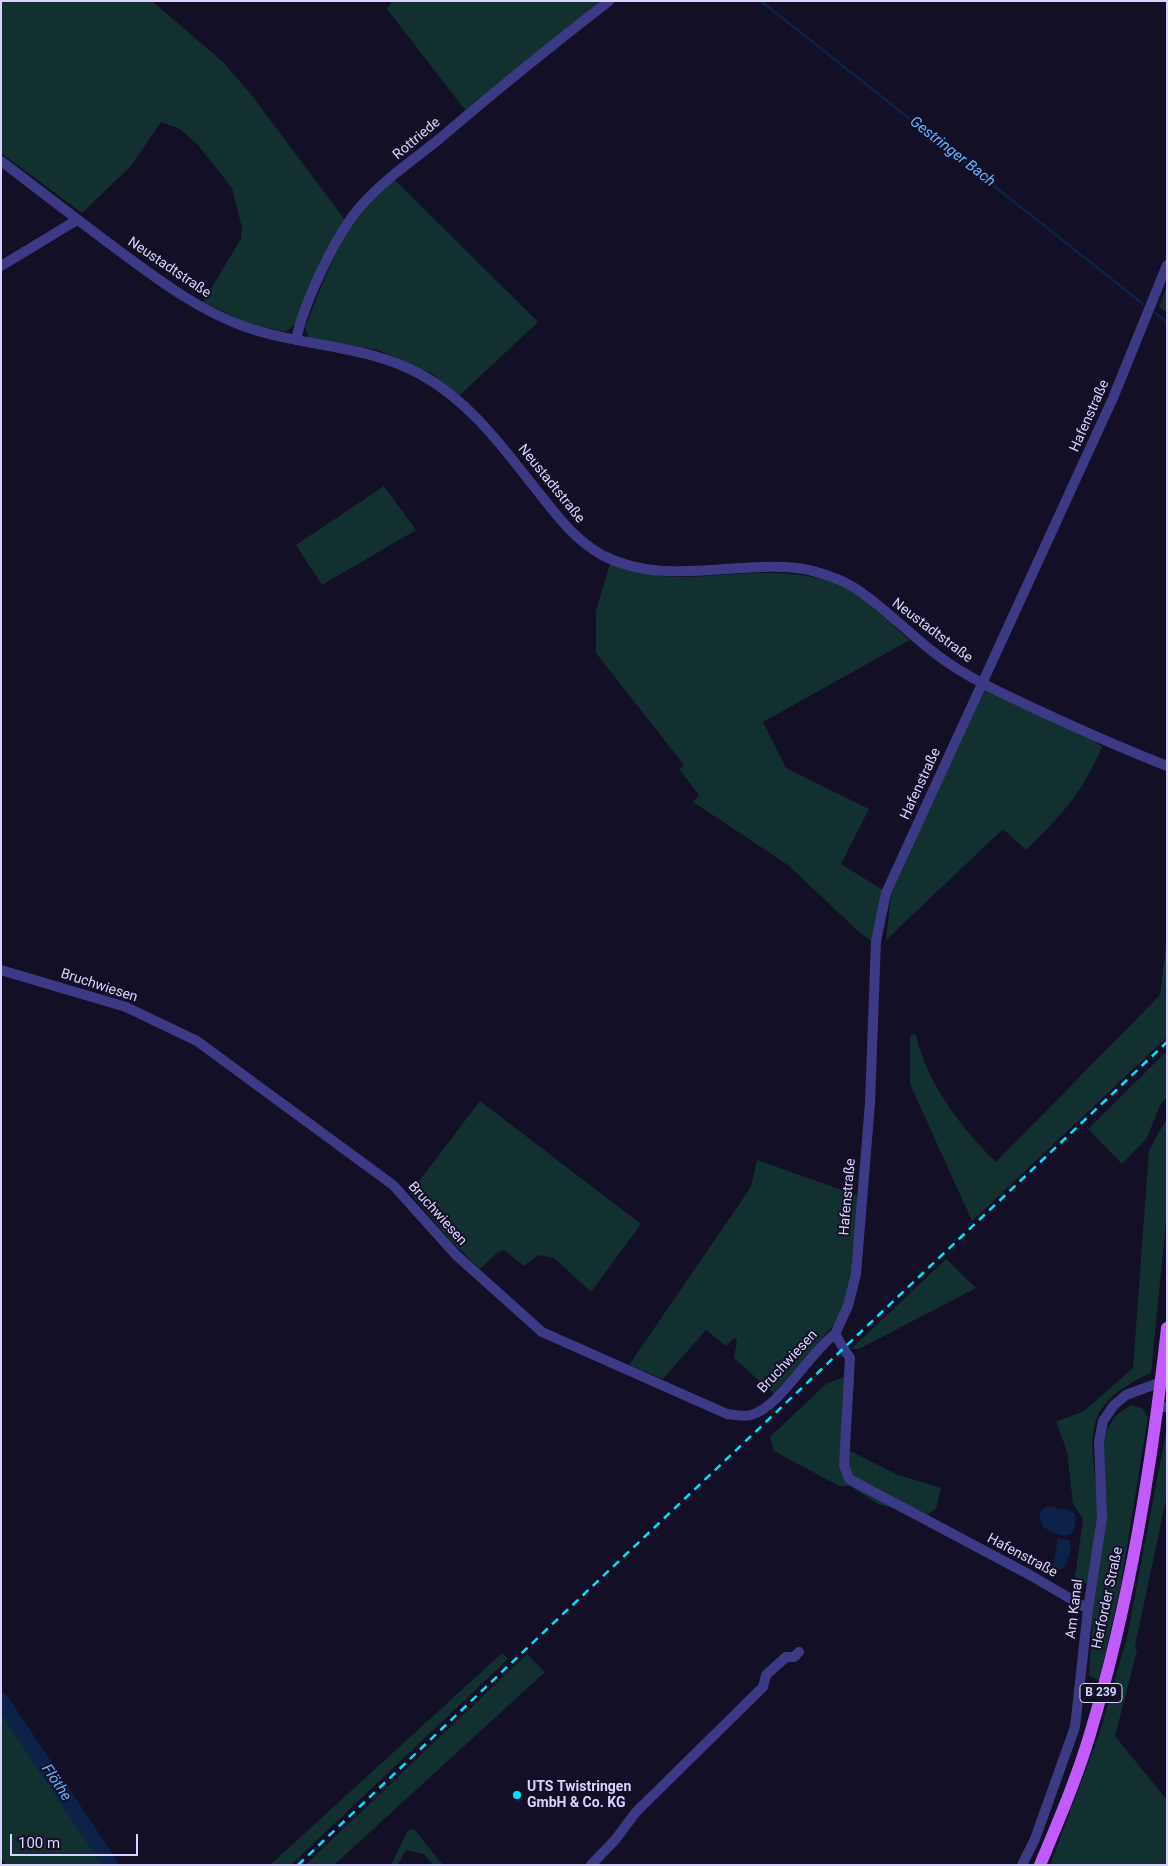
<!DOCTYPE html>
<html>
<head>
<meta charset="utf-8">
<style>
  body { margin:0 }
  #map { position:relative; width:1168px; height:1866px; overflow:hidden; background:#130f26; font-family:Roboto,sans-serif }
  canvas { display:block }
  .frame { position:absolute; inset:0; border:2px solid #d9d4ff; pointer-events:none }
  .scale { position:absolute; left:10px; top:1834px; width:128px; height:22px; box-sizing:border-box; border:2px solid #d9d4ff; border-top:0; padding-left:6px; font-size:15px; line-height:18px; white-space:nowrap; color:#d9d4ff; -webkit-text-stroke:4px #130f26; paint-order:stroke }
</style>
</head>
<body>
<div id="map">
<canvas width="1168" height="1866"></canvas>
<div class="frame"></div>
<div class="scale">100 m</div>
</div>
<script>
const ctx = document.querySelector('canvas').getContext('2d');
ctx.lineJoin = 'round';
function fill(path, color) {
  ctx.fillStyle = color;
  ctx.fill(path, 'evenodd');
}
function stroke(path, color, width, dash) {
  ctx.strokeStyle = color;
  ctx.lineWidth = width;
  ctx.lineCap = dash ? 'butt' : 'round';
  ctx.setLineDash(dash || []);
  ctx.stroke(path);
}
function write(font, color, halo, rows, align = 'center') {
  ctx.font = font + ' Roboto,sans-serif';
  ctx.lineWidth = 4;
  ctx.setLineDash([]);
  ctx.textBaseline = 'middle';
  ctx.strokeStyle = halo;
  ctx.fillStyle = color;
  for (const [text, x, y, turn = 0] of rows) {
    ctx.save();
    ctx.translate(x, y);
    ctx.rotate((+turn || 0) * Math.PI / 180);
    ctx.textAlign = isNaN(turn) ? turn : align;
    if (halo) ctx.strokeText(text, 0, 0);
    ctx.fillText(text, 0, 0);
    ctx.restore();
  }
}
const green = new Path2D(`
  M 1,1 L 152,1 L 223,62 L 250,93 L 345,220 L 297,323 L 286,332 L 246,323 L 203,302 L 241,239 L 242,228 L 232,188 L 198,145 L 180,129 L 161,122 L 131,166 L 82,213 L 1,153 Z
  M 392,1 L 604,1 L 465,110 L 387,9 Z
  M 395,180 L 538,322 L 459,396 L 434,375 L 378,350 L 309,338 L 305,327 C 319,293 343,227 368,202 C 375,194 386,187 395,180 Z
  M 1167,286 L 1167,313 L 1159,307 Z
  M 384,486 L 416,530 L 322,585 L 296,545 Z
  M 610,564 C 634,571 657,577 682,577 C 732,576 789,565 837,584 C 862,594 889,623 910,640 L 763,722 L 786,768 L 869,809 L 841,864 L 883,890 L 871,941 L 860,933 L 788,865 L 693,802 L 699,795 L 679,769 L 684,765 L 596,653 L 596,611 Z
  M 984,687 L 1091,738 L 1102,747 C 1082,793 1062,815 1026,850 L 1003,829 L 886,940 L 891,895 Z
  M 1167,936 L 1167,1037 L 972,1221 L 910,1084 L 910,1036 L 916,1034 C 925,1081 962,1129 996,1162 L 1160,995 Z
  M 1167,1051 L 1167,1097 L 1160,1105 L 1147,1138 L 1122,1164 L 1088,1129 Z
  M 480,1101 L 641,1224 L 591,1292 L 554,1258 L 538,1255 L 524,1266 L 504,1250 L 498,1252 L 480,1269 L 452,1242 L 410,1193 Z
  M 1167,1118 L 1167,1212 L 1151,1373 C 1069,1409 1097,1447 1098,1516 C 1098,1538 1090,1563 1087,1584 L 1075,1577 L 1083,1519 L 1073,1504 L 1067,1451 L 1056,1422 L 1084,1411 L 1133,1368 L 1149,1150 Z
  M 757,1160 L 859,1196 L 852,1276 L 844,1306 L 837,1321 L 774,1394 L 734,1358 L 737,1340 L 734,1338 L 726,1346 L 706,1330 L 663,1379 L 629,1365 L 751,1187 Z
  M 946,1259 L 976,1288 L 859,1349 L 851,1349 Z
  M 844,1377 L 854,1381 L 848,1450 L 898,1475 L 941,1488 L 936,1509 L 925,1516 L 878,1504 L 850,1486 L 839,1486 L 774,1451 L 770,1437 L 826,1384 Z
  M 1132,1405 L 1142,1408 L 1148,1417 L 1120,1590 L 1099,1680 L 1089,1676 L 1102,1444 C 1108,1425 1114,1413 1132,1405 Z
  M 1167,1427 L 1167,1495 L 1135,1646 L 1137,1651 L 1115,1736 L 1167,1800 L 1167,1865 L 1050,1865 L 1100,1732 L 1127,1637 Z
  M 502,1653 L 508,1659 L 291,1865 L 270,1865 Z
  M 527,1654 L 545,1672 L 334,1865 L 305,1865 Z
  M 1,1706 L 108,1865 L 6,1865 L 1,1858 Z
  M 414,1829 L 443,1865 L 433,1865 L 424,1854 L 406,1850 L 398,1865 L 391,1865 L 408,1830 Z`);
const water = new Path2D(`
  M 1047,1506 L 1069,1510 L 1075,1514 C 1078,1543 1061,1538 1043,1527 L 1039,1513 Z
  M 1058,1538 L 1069,1540 C 1074,1549 1068,1559 1064,1568 L 1058,1570 L 1053,1567 Z`);
const stream = new Path2D(`
  M 761,1 L 1143,304
  M 1155,313 L 1167,322`);
const river = new Path2D(`
  M 1,1700 L 111,1865`);
const street = new Path2D(`
  M 1,161 C 43,193 84,225 126,256 C 163,283 199,310 243,326 C 301,347 365,344 420,374 C 470,401 504,449 539,493 C 558,517 575,540 602,555 C 663,587 733,561 797,568 C 810,569 824,574 837,579 C 868,590 910,636 940,657 C 971,680 1006,695 1042,712 C 1083,731 1124,749 1167,766
  M 1,266 L 77,220
  M 296,340 C 303,305 336,234 360,207 C 382,181 412,161 438,140 C 494,92 551,46 609,1
  M 1,970 L 126,1007 L 197,1041 L 393,1185 L 456,1255 L 542,1332 L 727,1414 C 735,1415 743,1417 751,1415 C 779,1408 810,1352 835,1334
  M 842,1346 L 835,1334 L 848,1306 L 856,1274 L 870,1103 L 876,941 L 886,893 L 1113,398 L 1167,265
  M 844,1349 L 850,1358 L 844,1465 L 849,1479 L 1030,1575 L 1088,1609
  M 1157,1407 L 1167,1407
  M 591,1865 L 615,1840 L 636,1812 L 763,1687 L 766,1675 L 786,1657 L 794,1657 L 799,1652
  M 1022,1865 L 1035,1839 L 1075,1727 L 1088,1609 L 1102,1518 L 1099,1441 L 1103,1421 L 1114,1405 L 1126,1395 L 1161,1382`);
const primary = new Path2D(`
  M 1040,1865 C 1058,1822 1077,1778 1090,1734 C 1130,1602 1152,1464 1167,1328`);
const rail = new Path2D(`
  M 298,1865 L 1167,1042`);
const markers = [
  [517,1795,5,"#00e5ff"]
];
const shields = [
  [1101,1693,42]
];
const shieldNames = [
  ["B 239",1101,1693]
];
const streetNames = [
  ["Rottriede",417,139,-40],
  ["Neustadtstraße",169,268,34],
  ["Hafenstraße",1090,416,-66],
  ["Neustadtstraße",551,484,51],
  ["Neustadtstraße",932,631,37],
  ["Hafenstraße",921,784,-65],
  ["Bruchwiesen",99,986,18],
  ["Hafenstraße",848,1197,-85],
  ["Bruchwiesen",437,1214,48],
  ["Bruchwiesen",788,1362,-47],
  ["Hafenstraße",1022,1556,28],
  ["Herforder Straße",1108,1598,-78],
  ["Am Kanal",1075,1609,-83]
];
const poiNames = [
  ["UTS Twistringen",527,1787],
  ["GmbH & Co. KG",527,1803]
];
const waterNames = [
  ["Gestringer Bach",952,152,38],
  ["Flöthe",56,1783,56]
];
fill(green, '#12302f');
fill(water, '#0c2248');
stroke(stream, '#0c2248', 2.5);
stroke(river, '#0c2248', 15);
stroke(street, '#3d3a85', 10);
stroke(primary, '#c25bff', 12);
stroke(rail, '#00e5ff', 2.5, [8, 6]);
for (const [x, y, r, color] of markers) {
  const dot = new Path2D();
  dot.arc(x, y, r, 0, 2 * Math.PI);
  ctx.fillStyle = color;
  ctx.fill(dot);
  stroke(dot, '#130f26', 2);
}
for (const [x, y, w] of shields) {
  const box = new Path2D();
  box.roundRect(x - w / 2, y - 9.5, w, 19, 4);
  ctx.fillStyle = '#130f26';
  ctx.fill(box);
  stroke(box, '#d9d4ff', 1);
}
write('bold 12px', '#d9d4ff', null, shieldNames);
write('14px', '#d9d4ff', '#130f26', streetNames);
write('bold 14px', '#d9d4ff', '#130f26', poiNames, 'left');
write('italic 15px', '#62b6ff', '#130f26', waterNames);
</script>
</body>
</html>
